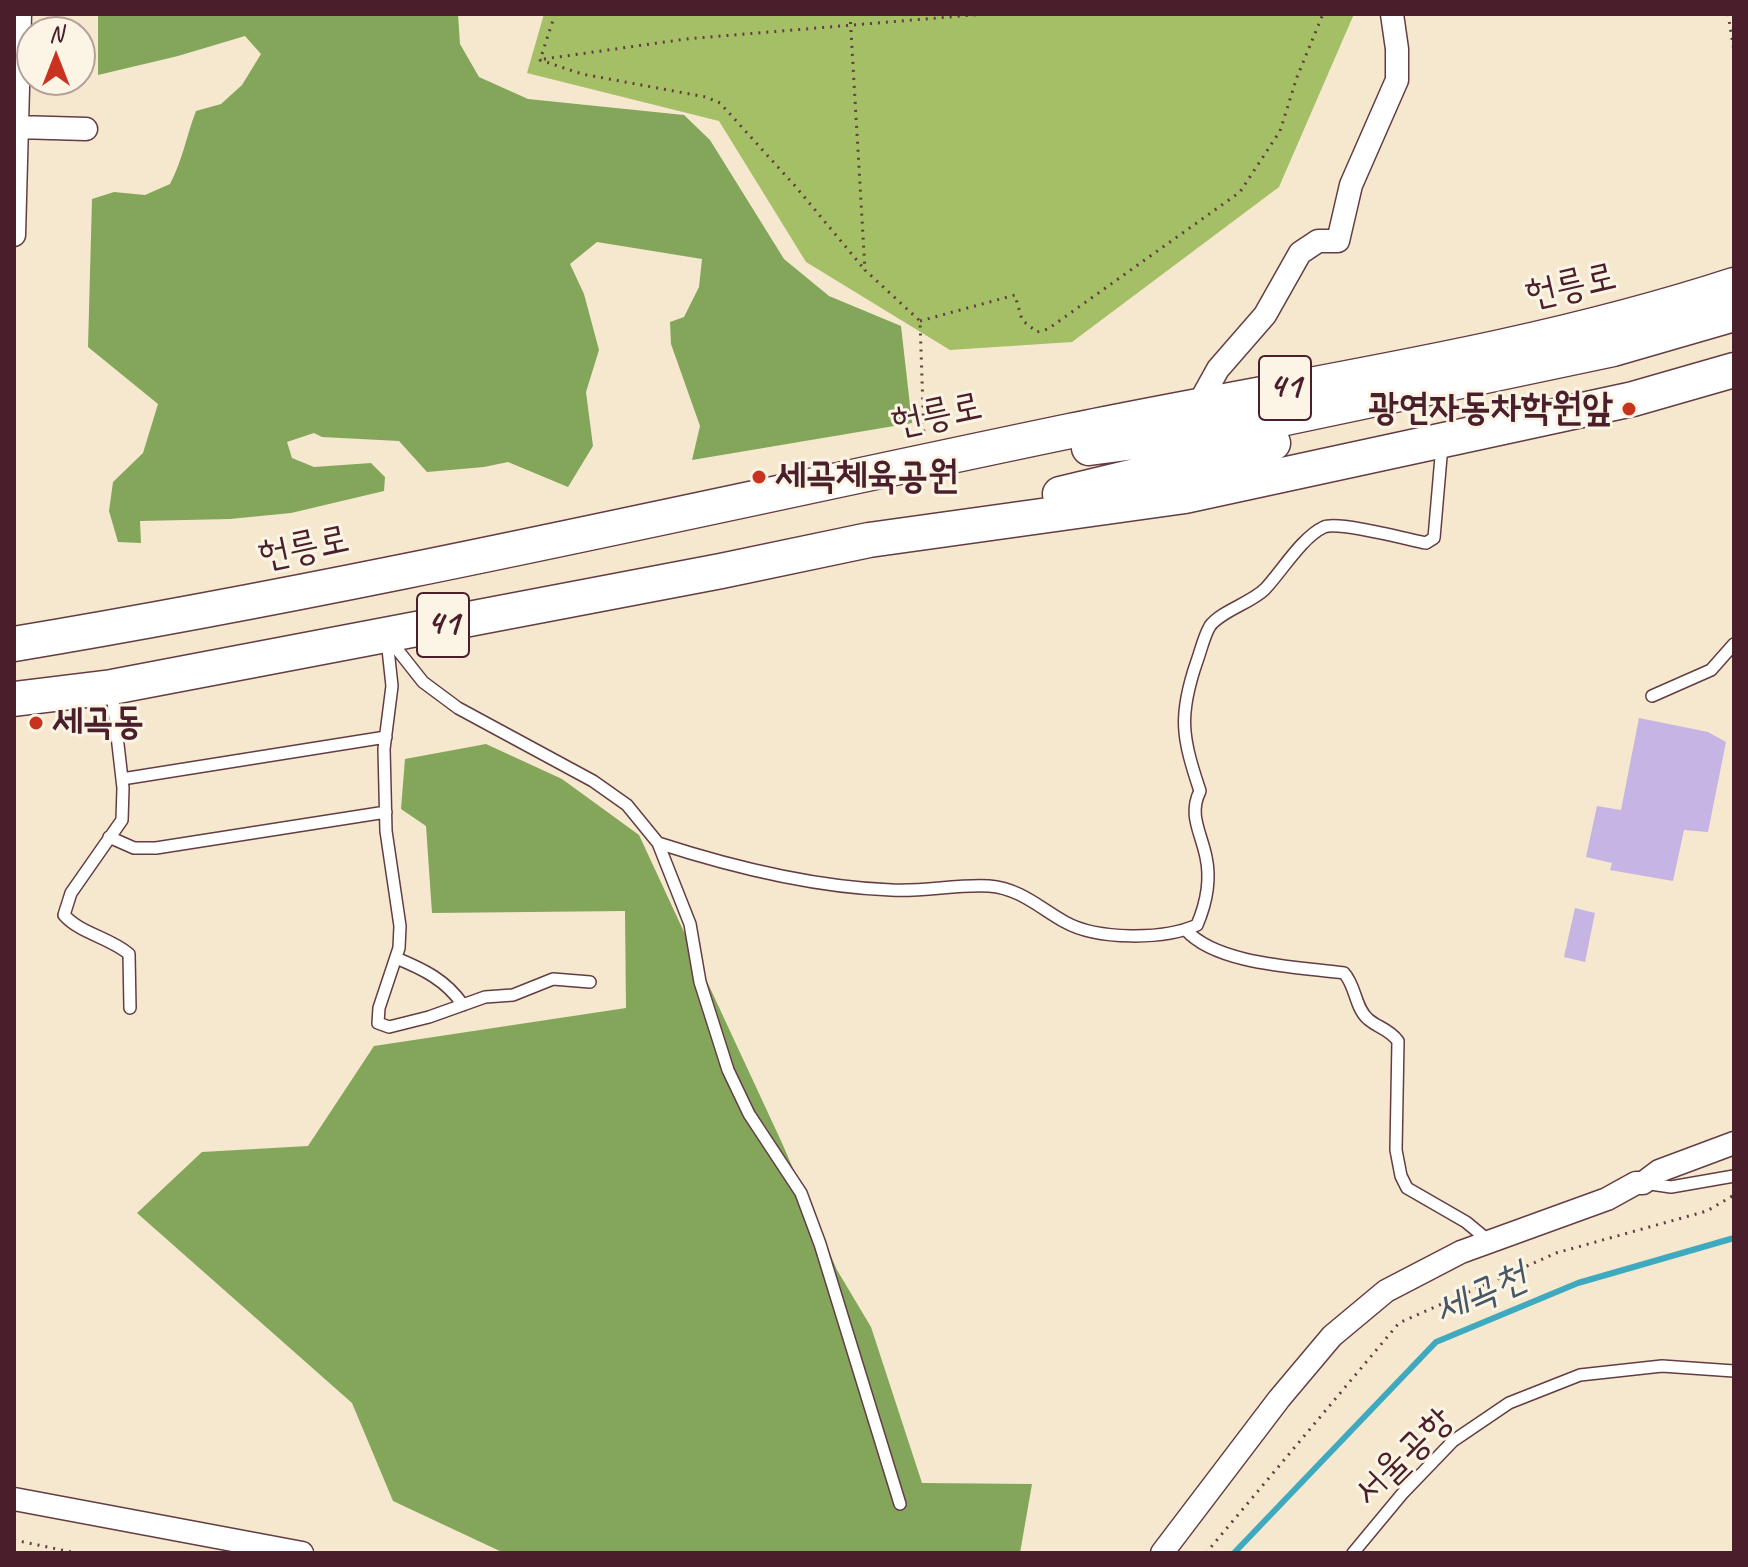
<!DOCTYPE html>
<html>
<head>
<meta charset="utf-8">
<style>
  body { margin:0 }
  #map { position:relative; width:1748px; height:1567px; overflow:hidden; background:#f5e8ce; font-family:Caveat,sans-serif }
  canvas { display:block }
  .frame { position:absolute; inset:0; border:16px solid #4a1f2b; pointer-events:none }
  .north { position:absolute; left:16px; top:16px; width:80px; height:80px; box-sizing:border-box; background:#fcf5e5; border:2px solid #b59f9b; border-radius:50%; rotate:0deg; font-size:22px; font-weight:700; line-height:32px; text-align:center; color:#4a1f2b }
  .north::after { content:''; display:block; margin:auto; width:28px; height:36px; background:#c8321e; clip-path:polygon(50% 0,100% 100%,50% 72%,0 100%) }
</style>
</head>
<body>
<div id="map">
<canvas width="1748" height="1567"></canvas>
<div class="frame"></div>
<div class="north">N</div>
</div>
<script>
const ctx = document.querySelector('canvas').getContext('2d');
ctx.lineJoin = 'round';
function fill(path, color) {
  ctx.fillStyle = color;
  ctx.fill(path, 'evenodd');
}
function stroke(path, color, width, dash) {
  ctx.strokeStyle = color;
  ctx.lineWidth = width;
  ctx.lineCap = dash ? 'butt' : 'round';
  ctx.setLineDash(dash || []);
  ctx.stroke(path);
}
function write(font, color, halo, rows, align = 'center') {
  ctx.font = font + ' Caveat,"Poor Story",sans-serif';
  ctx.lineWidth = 6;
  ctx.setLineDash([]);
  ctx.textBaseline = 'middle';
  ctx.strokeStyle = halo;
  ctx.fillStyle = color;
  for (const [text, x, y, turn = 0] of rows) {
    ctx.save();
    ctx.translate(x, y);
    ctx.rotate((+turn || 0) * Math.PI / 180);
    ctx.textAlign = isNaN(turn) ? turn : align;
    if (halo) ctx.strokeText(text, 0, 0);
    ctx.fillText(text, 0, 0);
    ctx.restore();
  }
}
const green = new Path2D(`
  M 544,14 L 1354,14 L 1279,187 L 1072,342 L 950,350 L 806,262 L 719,121 L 527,73 Z`);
const forest = new Path2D(`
  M 98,14 L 458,14 L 460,44 L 479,77 L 528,99 L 684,115 L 710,140 L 784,259 L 829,296 L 901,326 L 912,423 L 692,460 L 700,426 L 671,344 L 670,322 L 684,317 L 699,287 L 702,259 L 597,242 L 570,264 L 584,294 L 599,350 L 586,392 L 593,446 L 568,487 L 508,462 L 484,467 L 427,472 L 399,441 L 322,437 L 314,433 L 287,442 L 292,458 L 314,467 L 371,463 L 385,477 L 384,491 L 291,513 L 230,519 L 140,521 L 141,543 L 118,542 L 109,511 L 113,482 L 143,453 L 158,404 L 88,347 L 92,199 L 114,192 L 145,195 L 170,184 C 183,159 186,137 196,111 L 221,104 L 242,85 L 261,54 L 245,36 L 178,56 L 98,75 Z
  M 486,744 L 562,779 L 639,835 L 782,1143 L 837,1270 L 871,1327 L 922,1483 L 1032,1484 L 1020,1553 L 504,1553 L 393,1501 L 352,1403 L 137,1213 L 202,1152 L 308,1146 L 374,1046 L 626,1008 L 625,911 L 432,913 L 426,826 L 401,809 L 405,759 Z`);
const stream = new Path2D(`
  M 1234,1553 L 1436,1342 L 1578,1283 L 1734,1238`);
const building = new Path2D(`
  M 1639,718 L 1708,732 L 1726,742 L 1708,832 L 1684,830 L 1673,881 L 1610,870 L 1612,863 L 1586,857 L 1597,806 L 1621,810 Z
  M 1575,908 L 1595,913 L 1585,962 L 1564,957 Z`);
const path = new Path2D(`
  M 555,14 L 540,60 L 582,74 L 706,97 L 720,103 L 796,187 L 865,270
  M 850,14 L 865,270 L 920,321 L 924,437
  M 1728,14 L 1734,51
  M 544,59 L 686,39 L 985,14
  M 920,321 L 1015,295 L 1022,320 L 1037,332 L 1048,329 L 1240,192 L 1280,131 L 1297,77 L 1323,14
  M 14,1540 L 76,1553
  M 1206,1553 L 1399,1323 L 1556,1253 L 1707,1211 L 1734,1195`);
const service = new Path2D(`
  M 389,639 L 423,682 L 458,708 L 593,781 L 627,805 L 658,843 L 690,924 L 700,982 L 728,1070 L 749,1114 L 801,1193 L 820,1244 L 900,1504
  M 387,640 L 392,686 L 384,749 L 386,831 L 400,926 L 399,948 L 379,1008 L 378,1023 L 389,1027 L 429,1017 L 485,997 L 513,995 L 553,979 L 590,982
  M 112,692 L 123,788 L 122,820 L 71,893 L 64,915 C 81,934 109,937 129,954 L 130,1008
  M 1652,696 L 1711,670 L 1734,644
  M 122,779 L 386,737
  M 109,837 L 134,848 L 156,848 L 386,812
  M 658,843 C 732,867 813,887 891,890 C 924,892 957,884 989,886 C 1019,888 1040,908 1065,922 C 1097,940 1164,940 1197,925 C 1206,904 1211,880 1206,857 C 1201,832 1188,815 1200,791 C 1182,737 1178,716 1197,661 C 1201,650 1204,636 1210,626 C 1221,611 1251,603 1265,589 C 1282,571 1302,537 1324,527 C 1339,521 1406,539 1426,543 L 1434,538 L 1442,445
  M 1186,930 C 1217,965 1300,967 1344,973 C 1356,986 1355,1008 1368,1019 C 1378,1028 1388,1028 1398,1041 L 1396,1150 L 1401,1176 L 1407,1188 L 1466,1222 L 1489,1241
  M 396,958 C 423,969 446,980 463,1005
  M 1644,1183 L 1671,1187 L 1734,1176
  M 1353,1553 L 1402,1494 L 1453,1441 L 1509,1403 L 1580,1375 L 1662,1366 L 1734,1371`);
const minor = new Path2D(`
  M 17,127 L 86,129
  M 14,235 L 20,14
  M 1198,405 L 1218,369 L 1265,315 L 1300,253 L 1318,241 L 1338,241 L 1351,185 L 1397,80 L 1397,49 L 1392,14
  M 14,1499 L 302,1553
  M 1162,1553 L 1279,1399 L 1332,1336 L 1386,1291 L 1461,1252 L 1607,1199 L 1636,1183 L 1643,1183 L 1659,1171 L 1734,1143`);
const primary = new Path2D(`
  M 1089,448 L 1233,429 L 1613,349 L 1734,314
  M 1060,494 L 1273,443
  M 14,644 C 368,585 719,504 1070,431 C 1292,385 1519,355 1734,285
  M 14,699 L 112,687 L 721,571 L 869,540 L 1185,496 L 1633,399 L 1734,370`);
const markers = [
  [1629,409,8,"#c8321e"],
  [759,477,8,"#c8321e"],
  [36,723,8,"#c8321e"]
];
const shields = [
  [1285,388,52],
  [443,625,52]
];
const shieldNames = [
  ["41",1285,388],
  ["41",443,625]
];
const streetNames = [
  ["헌릉로",1571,287,-13],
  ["헌릉로",937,416,-12],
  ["헌릉로",304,549,-12],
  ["서울공항",1404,1457,-45]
];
const poiNames = [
  ["광연자동차학원앞",1613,409,"right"],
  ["세곡체육공원",775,477],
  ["세곡동",52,723]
];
const waterNames = [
  ["세곡천",1481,1295,-24]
];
fill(green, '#a4bf66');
fill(forest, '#83a65b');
stroke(stream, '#3faabf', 6);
fill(building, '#c5b4e4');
stroke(service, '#643d43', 14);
stroke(minor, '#643d43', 25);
stroke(primary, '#643d43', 37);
stroke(path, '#643d43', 3, [2, 6]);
stroke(service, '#fff', 11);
stroke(minor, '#fff', 22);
stroke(primary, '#fff', 34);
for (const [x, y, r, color] of markers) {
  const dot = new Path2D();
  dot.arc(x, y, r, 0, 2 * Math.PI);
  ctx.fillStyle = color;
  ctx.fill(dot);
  stroke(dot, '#fcf5e5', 3);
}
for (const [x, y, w] of shields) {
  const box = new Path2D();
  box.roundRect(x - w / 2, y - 32, w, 64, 6);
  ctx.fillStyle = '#fcf5e5';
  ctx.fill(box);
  stroke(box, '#4a1f2b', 2);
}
write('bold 36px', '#4a1f2b', null, shieldNames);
write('38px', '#4a1f2b', '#fcf5e5', streetNames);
write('bold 38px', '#4a1f2b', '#fcf5e5', poiNames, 'left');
write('italic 40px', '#465766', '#fcf5e5', waterNames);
</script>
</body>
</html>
